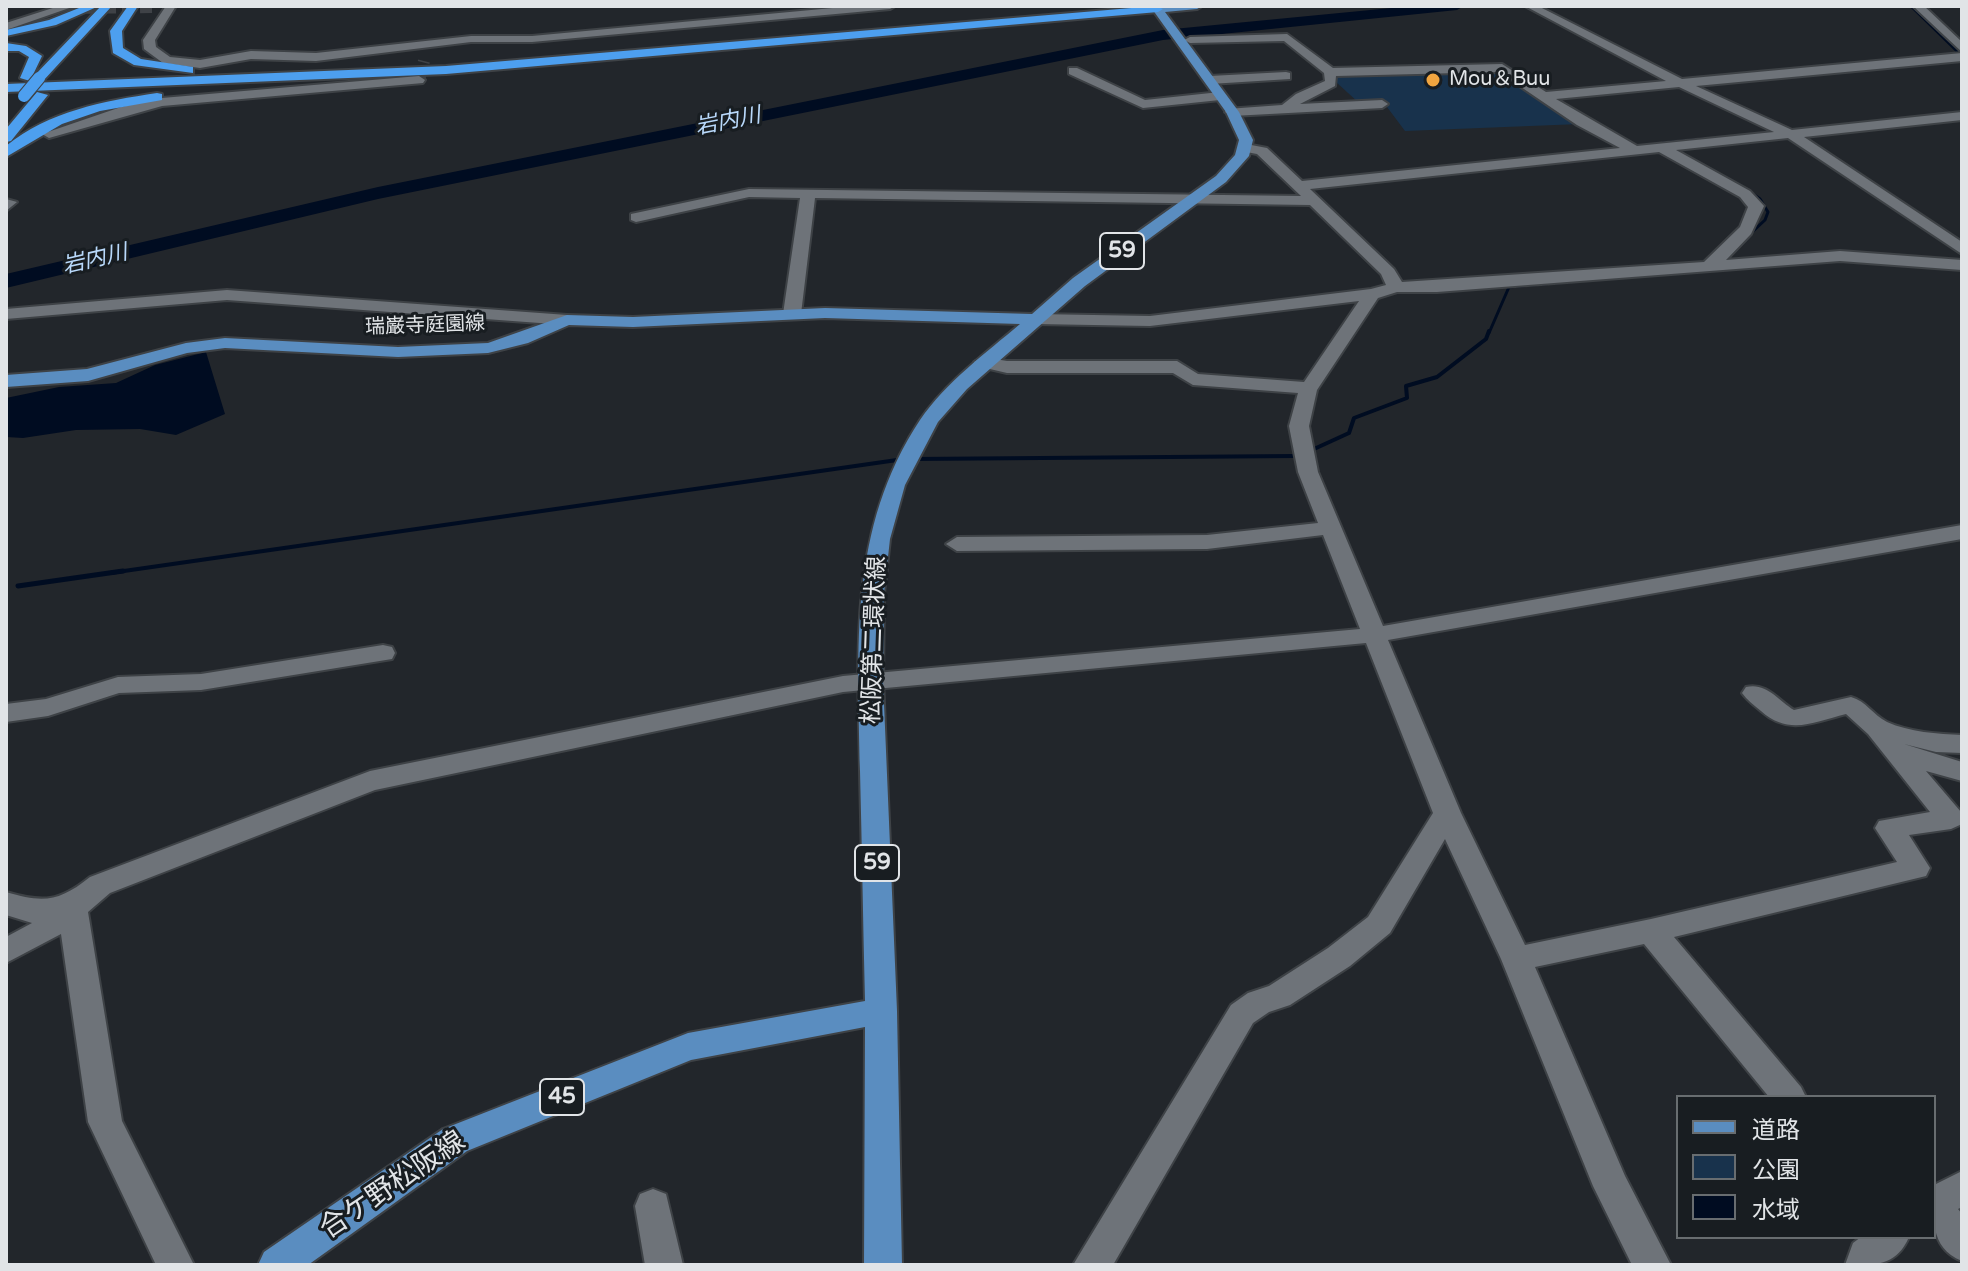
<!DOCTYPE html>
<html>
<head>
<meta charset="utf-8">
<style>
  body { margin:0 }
  #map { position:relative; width:1968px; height:1271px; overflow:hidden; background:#22262b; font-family:"Varela Round","Noto Sans JP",sans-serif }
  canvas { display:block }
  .frame { position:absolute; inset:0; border:8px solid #e1e4e7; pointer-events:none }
  .legend { position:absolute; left:1676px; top:1095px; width:260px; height:144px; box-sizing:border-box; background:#181d21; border:2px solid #686d70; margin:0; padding:10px 14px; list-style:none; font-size:24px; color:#e1e4e7 }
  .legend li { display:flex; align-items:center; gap:16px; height:40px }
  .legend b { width:40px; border:2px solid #686d70 }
</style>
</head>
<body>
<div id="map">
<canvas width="1968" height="1271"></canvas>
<div class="frame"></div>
<ul class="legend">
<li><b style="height:10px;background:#5a8dc0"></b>道路</li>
<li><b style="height:22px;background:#18324c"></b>公園</li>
<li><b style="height:22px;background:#000c21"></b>水域</li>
</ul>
</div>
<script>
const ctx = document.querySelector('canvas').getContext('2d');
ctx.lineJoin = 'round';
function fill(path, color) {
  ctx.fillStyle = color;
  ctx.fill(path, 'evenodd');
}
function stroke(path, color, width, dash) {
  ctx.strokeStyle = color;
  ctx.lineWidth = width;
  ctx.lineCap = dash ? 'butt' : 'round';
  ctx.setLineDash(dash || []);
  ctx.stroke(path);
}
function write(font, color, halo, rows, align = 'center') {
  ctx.font = font + ' "Varela Round","Noto Sans JP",sans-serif';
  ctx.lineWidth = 6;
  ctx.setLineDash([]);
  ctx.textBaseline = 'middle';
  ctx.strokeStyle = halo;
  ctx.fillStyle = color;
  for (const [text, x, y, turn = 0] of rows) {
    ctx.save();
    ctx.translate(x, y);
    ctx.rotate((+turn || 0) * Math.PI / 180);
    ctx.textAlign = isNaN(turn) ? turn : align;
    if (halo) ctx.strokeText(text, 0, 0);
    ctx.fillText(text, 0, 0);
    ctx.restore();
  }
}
const green = new Path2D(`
  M 1498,69 L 1580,124 L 1405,131 L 1384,103 L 1359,103 L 1336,82 L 1332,75 Z`);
const water = new Path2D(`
  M 206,352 L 225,414 L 176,435 L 140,429 L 76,430 L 23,438 L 6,437 L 6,398 L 59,387 L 116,383 L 155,365 Z`);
const streamFar2 = new Path2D(`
  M 1911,6 L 1962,56
  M 1668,146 L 1663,143 L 1703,139
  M 1747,190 L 1760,199 L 1768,212 L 1765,220 L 1750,234
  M 1489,333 L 1509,287 L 1714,269`);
const streamFar1 = new Path2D(`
  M 1314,449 L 1349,433 L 1354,418 L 1407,398 L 1406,386 L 1437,377 L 1486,339 L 1489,331
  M 914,459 L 1295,456
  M 110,573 L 904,459`);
const stream = new Path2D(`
  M 18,586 L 123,571`);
const river = new Path2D(`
  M 1412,6 L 1464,6 L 1457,10 L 1163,40 L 378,199 L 6,288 L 6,274 L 378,187 L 1163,30 Z`);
const minorTunnel = new Path2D(`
  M 68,8 L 156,7
  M 419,80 L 424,61`);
const minor = new Path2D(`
  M 59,6 L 75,6 L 6,30 L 6,23 Z
  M 166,6 L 176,6 L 155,40 L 156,47 L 170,57 L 200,60 L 251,51 L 316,53 L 471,36 L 532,36 L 854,6 L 895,6 L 890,9 L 532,42 L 471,42 L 316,61 L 251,59 L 200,68 L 163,63 L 144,49 L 143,40 Z
  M 1525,6 L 1538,6 L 1682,79 L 1962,53 L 1962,61 L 1696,86 L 1792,130 L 1962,112 L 1962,120 L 1804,137 L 1962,242 L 1962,254 L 1788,138 L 1676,150 L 1750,191 L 1764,206 L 1751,234 L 1726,260 L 1840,251 L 1962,260 L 1962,270 L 1840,261 L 1437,292 L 1397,292 L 1378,298 L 1317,390 L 1309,426 L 1318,472 L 1383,626 L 1962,525 L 1962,539 L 1388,640 L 1461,813 L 1525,945 L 1651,919 L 1897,862 L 1875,828 L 1879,821 L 1930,812 L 1868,734 L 1846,714 C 1814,722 1789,736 1761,711 C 1754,705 1747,700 1742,693 L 1746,687 C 1766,682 1778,700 1794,710 L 1851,697 C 1866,701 1873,715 1887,722 C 1909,732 1938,734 1962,735 L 1962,753 L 1936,752 L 1904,744 L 1962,762 L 1962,781 L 1926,771 L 1961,812 L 1962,824 L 1951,829 L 1909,835 L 1930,868 L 1926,876 L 1674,937 L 1801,1087 L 1806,1097 L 1769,1097 L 1644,944 L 1535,967 L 1625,1176 L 1671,1265 L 1632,1265 L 1593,1186 L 1501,959 L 1445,839 L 1390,933 L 1350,966 L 1290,1005 L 1269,1012 L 1253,1023 L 1113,1265 L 1073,1265 L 1231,1005 L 1248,993 L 1269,986 L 1328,948 L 1368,917 L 1433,813 L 1366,643 L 843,692 L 375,790 L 110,893 L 88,912 L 122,1121 L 194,1265 L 156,1265 L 88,1122 L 61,934 L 6,963 L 6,937 L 32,923 L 6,915 L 6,892 C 43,903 59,902 90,877 L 370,771 L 843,676 L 1360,629 L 1323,535 L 1207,549 L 957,551 L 946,544 L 957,537 L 1207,535 L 1318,523 L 1298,472 L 1289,426 L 1298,393 L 1193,385 L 1173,373 L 1007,373 L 977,366 L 974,362 L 983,357 L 1007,361 L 1177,361 L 1198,374 L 1304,382 L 1359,301 L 1150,326 L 1036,324 L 1027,319 L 1036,314 L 1150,316 L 1371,289 L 1386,285 L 1381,274 L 1310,205 L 815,198 L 801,314 L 792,319 L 783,314 L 800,198 L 749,197 L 636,222 L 631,220 L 631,214 L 749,189 L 1301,196 L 1257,154 L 1241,151 L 1239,148 L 1246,144 L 1267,148 L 1302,181 L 1620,148 L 1577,125 L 1499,72 L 1336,76 L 1335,86 L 1300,104 L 1382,100 L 1388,104 L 1382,108 L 1232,116 L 1225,112 L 1227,109 L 1282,105 L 1296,94 L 1325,81 L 1324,73 L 1284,41 L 1190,43 L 1184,40 L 1190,37 L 1287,34 L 1333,68 L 1502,64 L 1546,92 L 1666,81 ZM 1679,87 L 1774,132 L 1637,146 L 1556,99 ZM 1659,152 L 1740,197 L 1748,207 L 1740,227 L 1704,262 L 1402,282 L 1394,269 L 1310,189 Z
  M 1913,6 L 1924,6 L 1962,42 L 1962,52 Z
  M 1069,68 L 1077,68 L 1145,100 L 1220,92 L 1226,96 L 1220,100 L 1143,108 L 1069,74 Z
  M 1286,72 L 1290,73 L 1290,79 L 1210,84 L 1204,80 L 1210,76 Z
  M 419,76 L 425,80 L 423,83 L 162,106 L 49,138 L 42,134 L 121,107 L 162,98 Z
  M 6,199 L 17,202 L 6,211 Z
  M 227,290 L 567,315 L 576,320 L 567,325 L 227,300 L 6,319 L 6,309 Z
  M 383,645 L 392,647 L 395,653 L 392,659 L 201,690 L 119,693 L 48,716 L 6,722 L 6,704 L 46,699 L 118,677 L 201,674 Z
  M 1962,1171 L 1962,1207 L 1958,1209 L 1962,1214 L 1962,1261 C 1928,1247 1934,1216 1934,1185 Z
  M 653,1189 L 666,1194 L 683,1265 L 645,1265 L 635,1206 L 640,1194 Z
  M 1861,1237 L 1909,1237 C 1896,1267 1874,1265 1845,1265 L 1853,1243 Z`);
const major = new Path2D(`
  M 1150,6 L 1202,6 L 1197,9 L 1165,12 L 1239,112 L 1253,140 L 1249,156 L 1226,182 L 1085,286 L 967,389 L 938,422 L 905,485 L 890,539 L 884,593 L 883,680 L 897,1011 L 902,1265 L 864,1265 L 865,1027 L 691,1060 L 467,1151 L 308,1265 L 258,1265 L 264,1252 L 443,1129 L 688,1033 L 865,1001 C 863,924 862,847 860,771 C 858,646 848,529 920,420 C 946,382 986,353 1020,324 L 825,318 L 633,327 L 569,325 L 528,343 L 488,353 L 398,357 L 225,348 L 187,353 L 88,381 L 6,387 L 6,375 L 87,369 L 186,343 L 225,338 L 398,347 L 488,343 L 567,315 L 633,317 L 825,308 L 1032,314 L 1073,278 L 1216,176 L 1235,155 L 1239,140 L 1226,112 Z`);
const highway = new Path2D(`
  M 84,6 L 99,6 L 56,25 L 6,36 L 6,30 L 49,20 Z
  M 101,6 L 112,6 L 43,81 L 35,81 L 35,75 Z
  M 128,6 L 138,6 L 122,31 L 123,48 L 141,59 L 193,67 L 193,73 L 134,65 L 113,53 L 110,31 Z
  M 1155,6 L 1163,9 L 1158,12 L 446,74 L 6,92 L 6,84 L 446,66 Z
  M 6,43 L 26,46 L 42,56 L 30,81 L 20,78 L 29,57 L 19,51 L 6,51 Z
  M 37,92 L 48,95 L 11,141 L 6,142 L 6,129 Z
  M 157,93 L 162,94 L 162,100 L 100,111 L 62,124 L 6,157 L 6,146 C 49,111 104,101 157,93 Z`);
const highwayBridge = new Path2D(`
  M 24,96 L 39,78`);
const markers = [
  [1433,80,8,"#f1a540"]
];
const farPoinames = [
  ["Mou＆Buu",1449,80]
];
const farStreetnames = [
  ["瑞巌寺庭園線",425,326,-2]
];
const farWaternames = [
  ["岩内川",728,122,-11],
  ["岩内川",95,260,-13]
];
const shields = [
  [1122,251,44],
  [877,863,44],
  [562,1097,44]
];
const shieldNames = [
  ["59",1122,251],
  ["59",877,863],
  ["45",562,1097]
];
const streetNames = [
  ["松阪第二環状線",875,640,-88]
];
const nearStreetnames = [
  ["合ケ野松阪線",393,1186,-34]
];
fill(green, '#18324c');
fill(water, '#000c21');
stroke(streamFar2, '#000c21', 3);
stroke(streamFar1, '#000c21', 4);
stroke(stream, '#000c21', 5);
fill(river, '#000c21');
stroke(minorTunnel, '#3f4247', 12, [12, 6]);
stroke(minor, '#3e4246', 4);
stroke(major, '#3e4246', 4);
stroke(highway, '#3e4246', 4);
fill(minor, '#6e7379');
fill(major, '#5a8dc0');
fill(highway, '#4d9fef');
stroke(highwayBridge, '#3e4246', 14, []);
stroke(highwayBridge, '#4d9fef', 12);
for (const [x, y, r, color] of markers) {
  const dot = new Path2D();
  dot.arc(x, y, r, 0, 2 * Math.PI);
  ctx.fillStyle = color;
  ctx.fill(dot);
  stroke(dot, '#181d21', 3);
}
write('20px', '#e1e4e7', '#181d21', farPoinames, 'left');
write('20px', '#e1e4e7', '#181d21', farStreetnames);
write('italic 22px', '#b9d9fb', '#181d21', farWaternames);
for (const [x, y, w] of shields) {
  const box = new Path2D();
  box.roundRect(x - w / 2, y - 18, w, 36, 6);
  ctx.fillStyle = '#181d21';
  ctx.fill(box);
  stroke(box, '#e1e4e7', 2);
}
write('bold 22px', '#e1e4e7', null, shieldNames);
write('24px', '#e1e4e7', '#181d21', streetNames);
write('28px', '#e1e4e7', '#181d21', nearStreetnames);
</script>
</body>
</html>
